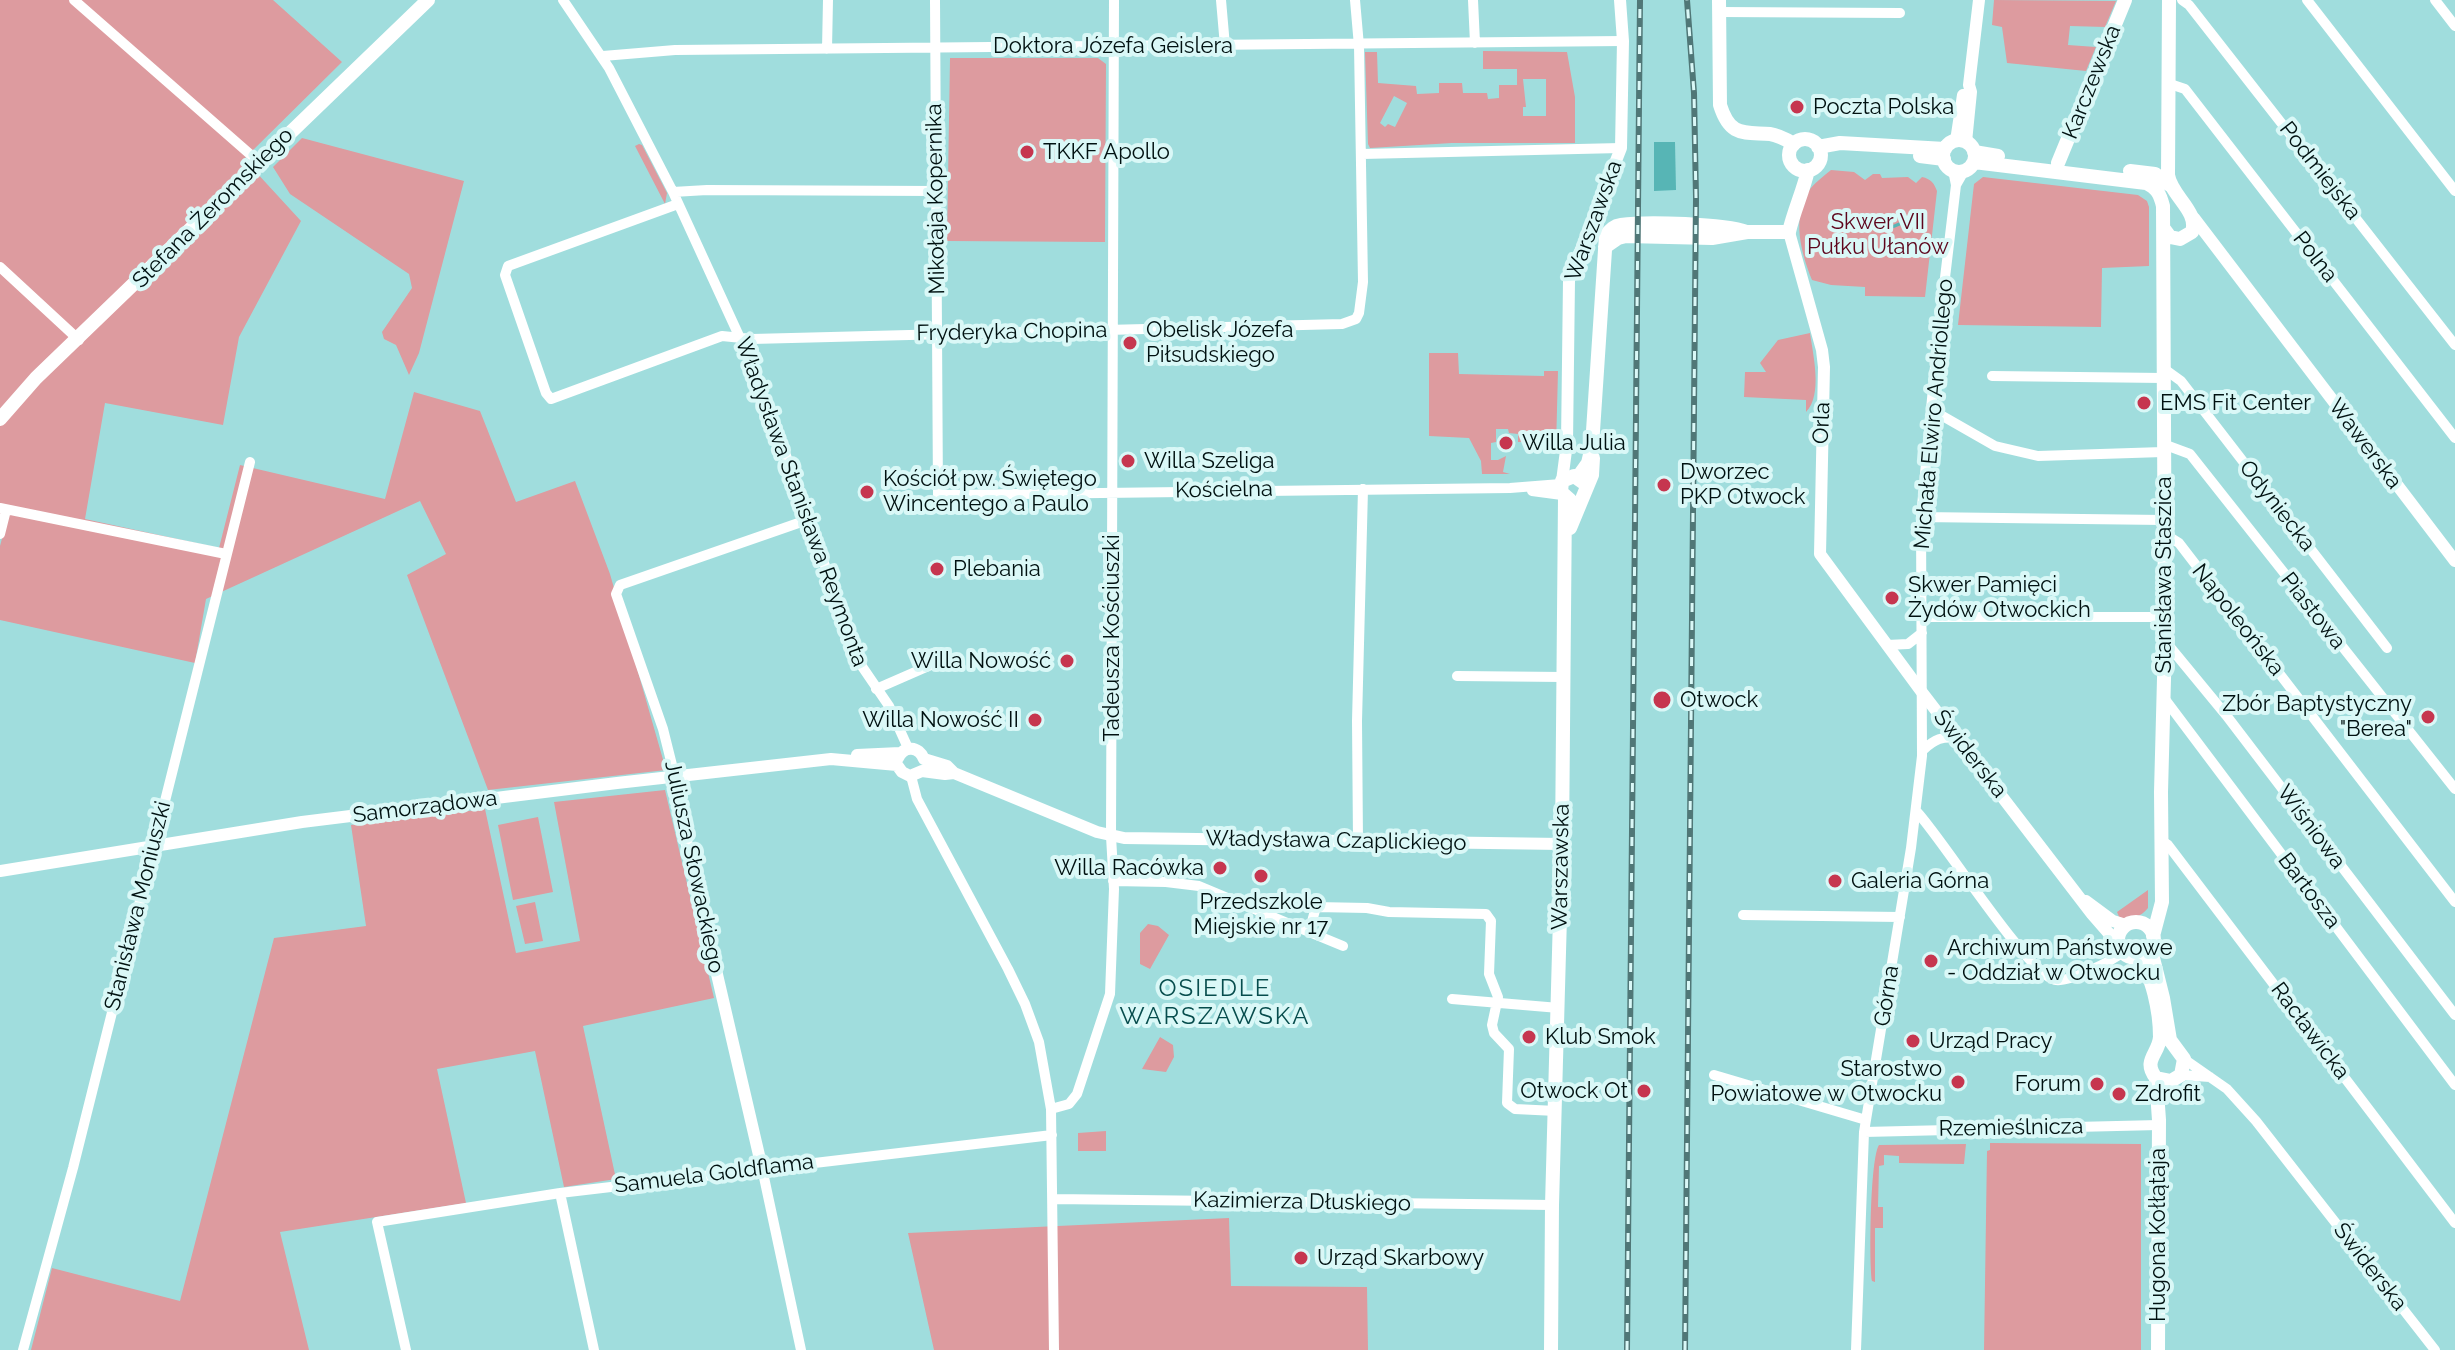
<!DOCTYPE html>
<html>
<head>
<meta charset="utf-8">
<style>
  body { margin:0 }
  canvas { display:block; background:#a0dddd }
</style>
</head>
<body>
<canvas width="2455" height="1350"></canvas>
<script>
const ctx = document.querySelector('canvas').getContext('2d');
ctx.lineJoin = 'round';
function fill(path, color) {
  ctx.fillStyle = color;
  ctx.fill(path, 'evenodd');
}
function stroke(path, color, width, dash) {
  ctx.strokeStyle = color;
  ctx.lineWidth = width;
  ctx.lineCap = dash ? 'butt' : 'round';
  ctx.setLineDash(dash || []);
  ctx.stroke(path);
}
function write(font, color, halo, rows, align = 'center') {
  ctx.font = font + ' Raleway,sans-serif';
  ctx.lineWidth = 8;
  ctx.setLineDash([]);
  ctx.textBaseline = 'middle';
  ctx.strokeStyle = halo;
  ctx.fillStyle = color;
  for (const [text, x, y, turn = 0] of rows) {
    ctx.save();
    ctx.translate(x, y);
    ctx.rotate((+turn || 0) * Math.PI / 180);
    ctx.textAlign = isNaN(turn) ? turn : align;
    if (halo) ctx.strokeText(text, 0, 0);
    ctx.fillText(text, 0, 0);
    ctx.restore();
  }
}
const green = new Path2D(`
  M 0,0 L 273,0 L 342,62 L 244,159 L 301,221 L 239,337 L 223,425 L 105,403 L 85,519 L 219,548 L 240,465 L 385,499 L 414,392 L 480,411 L 516,502 L 575,481 L 610,574 L 666,770 L 488,790 L 407,575 L 446,554 L 420,501 L 206,599 L 195,663 L 0,620 L 0,546 L 8,516 L 0,514 Z
  M 1994,0 L 2116,1 L 2105,27 L 2070,26 L 2068,45 L 2096,47 L 2086,71 L 2007,63 L 2002,27 L 1992,25 Z
  M 1483,51 L 1567,52 L 1575,97 L 1575,143 L 1452,143 L 1370,148 L 1368,144 L 1365,52 L 1377,52 L 1378,83 L 1416,86 L 1417,94 L 1439,93 L 1439,83 L 1462,83 L 1463,93 L 1487,93 L 1488,99 L 1499,98 L 1499,85 L 1517,85 L 1517,69 L 1483,69 ZM 1523,79 L 1546,79 L 1546,116 L 1523,116 L 1523,107 L 1526,107 ZM 1394,96 L 1407,103 L 1395,127 L 1388,124 L 1385,127 L 1380,123 Z
  M 950,58 L 1098,58 L 1106,64 L 1105,242 L 947,241 Z
  M 302,138 L 464,181 L 419,353 L 409,375 L 396,345 L 384,339 L 382,332 L 412,288 L 409,274 L 290,194 L 273,167 Z
  M 639,144 L 642,145 L 667,193 L 665,204 L 635,146 Z
  M 1831,170 L 1854,172 L 1865,180 L 1873,174 L 1880,174 L 1882,178 L 1908,177 L 1916,183 L 1922,177 C 1931,179 1934,183 1937,191 L 1925,297 L 1865,296 L 1865,287 L 1831,285 L 1812,280 C 1801,252 1792,220 1808,192 C 1813,184 1824,176 1831,170 Z
  M 1983,177 L 2138,195 L 2147,201 L 2149,207 L 2149,266 L 2102,268 L 2101,327 L 1958,325 L 1974,184 Z
  M 1810,333 C 1813,355 1823,395 1806,412 L 1806,400 L 1744,397 L 1745,372 L 1766,372 L 1760,363 L 1778,340 Z
  M 1429,353 L 1458,353 L 1459,374 L 1544,376 L 1544,371 L 1558,371 L 1556,448 L 1552,448 L 1552,440 L 1518,442 L 1518,434 L 1509,433 L 1508,429 L 1496,429 L 1496,442 L 1491,443 L 1491,460 L 1498,460 L 1506,456 L 1503,472 L 1510,474 L 1482,474 L 1481,461 L 1469,438 L 1429,436 Z
  M 665,790 L 714,998 L 583,1026 L 616,1179 L 564,1187 L 535,1051 L 437,1069 L 466,1203 L 280,1232 L 309,1350 L 31,1350 L 52,1268 L 180,1301 L 274,938 L 366,926 L 351,825 L 485,809 L 516,953 L 580,941 L 554,802 Z
  M 538,817 L 553,892 L 513,900 L 498,825 Z
  M 2148,890 L 2148,908 C 2140,918 2133,918 2120,919 L 2117,912 Z
  M 535,902 L 543,941 L 525,944 L 516,906 Z
  M 1148,924 L 1158,926 L 1169,935 L 1150,969 L 1140,964 L 1140,933 Z
  M 1160,1037 L 1173,1045 L 1174,1057 L 1166,1072 L 1142,1069 Z
  M 1106,1131 L 1106,1151 L 1078,1151 L 1078,1133 Z
  M 1990,1143 L 2141,1144 L 2141,1350 L 1984,1350 L 1987,1151 L 1990,1150 Z
  M 1966,1144 L 1964,1164 L 1899,1163 L 1899,1156 L 1884,1155 L 1884,1165 L 1879,1166 L 1878,1207 L 1883,1207 L 1883,1228 L 1875,1228 L 1875,1282 L 1872,1281 C 1869,1261 1870,1159 1879,1145 Z
  M 1229,1218 L 1231,1286 L 1367,1287 L 1368,1350 L 934,1350 L 908,1233 Z`);
const water = new Path2D(`
  M 1654,142 L 1675,142 L 1676,190 L 1654,191 Z`);
const stream = new Path2D(`
  M 1874,226 L 1887,229 L 1907,221
  M 1838,227 L 1859,228 L 1871,225`);
const minor = new Path2D(`
  M 74,0 L 260,163
  M 563,0 L 609,68 L 673,192 L 740,338 L 778,433 L 859,662 L 889,706 L 908,748
  M 935,0 L 938,495 L 1510,488 L 1561,484
  M 1221,0 L 1225,46
  M 1473,0 L 1475,43
  M 2182,0 L 2189,5 L 2455,345
  M 2307,0 L 2455,191
  M 2435,0 L 2455,26
  M 1720,12 L 1900,13
  M 827,49 L 828,0
  M 603,56 L 675,50 L 1623,41
  M 2170,84 L 2185,89 L 2455,438
  M 1362,154 L 1621,148
  M 1956,185 L 1964,171
  M 673,192 L 707,190 L 936,191
  M 678,204 L 508,266 L 505,275 L 546,393 L 551,399 L 722,336 L 752,339 L 1342,324 L 1356,319 L 1359,313 L 1363,282 L 1359,46 L 1355,0
  M 0,267 L 79,340
  M 2163,368 L 2181,381 L 2387,648
  M 1992,376 L 2163,378
  M 1932,410 L 1995,446 L 2038,456 L 2163,452
  M 2163,444 L 2190,454 L 2455,789
  M 1532,491 L 1562,495
  M 0,508 L 226,554
  M 1921,517 L 2163,520
  M 2163,533 L 2179,543 L 2455,902
  M 0,534 L 6,510
  M 1921,617 L 2164,617
  M 2165,641 L 2226,715 L 2455,1015
  M 1887,645 L 1908,644 L 1922,633
  M 1457,676 L 1563,677
  M 876,689 L 931,665
  M 2164,698 L 2455,1085
  M 1923,750 C 1935,739 1942,736 1958,738
  M 911,776 L 917,799 L 1008,969 L 1025,1004 L 1039,1042 L 1051,1109 L 1054,1350
  M 675,777 L 663,729 L 616,594 L 620,585 L 810,519
  M 1917,812 C 1944,841 2026,972 2055,980 C 2068,983 2112,961 2123,952
  M 1358,841 L 1357,721 L 1363,489
  M 2162,841 L 2168,845 L 2455,1223
  M 1113,881 L 1166,882 L 1199,886 L 1309,932 L 1316,907 L 1367,908 L 1389,912 L 1486,914 L 1491,921 L 1489,974 L 1498,997 L 1492,1025 L 1494,1033 L 1509,1049 L 1507,1103 L 1515,1109 L 1556,1111
  M 1743,915 L 1900,917
  M 1309,932 L 1343,946
  M 1452,999 L 1559,1008
  M 2184,1059 L 2227,1089 L 2256,1121 L 2435,1350
  M 1714,1075 L 1866,1120
  M 2181,1075 L 2210,1077
  M 1051,1109 L 1069,1104 L 1077,1094 L 1110,994 L 1114,889 L 1111,836 L 1114,0
  M 1864,1132 L 2159,1125
  M 762,1168 L 801,1350
  M 560,1193 L 594,1350
  M 1053,1199 L 1552,1205
  M 23,1350 L 73,1168 L 250,462
  M 406,1350 L 377,1222 L 560,1193 L 1052,1135
  M 1856,1350 L 1864,1132 L 1911,848 L 1922,756 L 1921,517 L 1937,345 L 1956,185 L 1953,170`);
const tertiary = new Path2D(`
  M 1956,141 L 1963,95
  M 1966,142 L 1971,92 L 1969,85 L 1979,0
  M 2194,218 L 2455,561
  M 1789,232 L 1822,350 L 1824,367 L 1820,554 L 1921,691 L 2092,914 L 2119,945
  M 1562,481 L 1567,443 L 1569,280 L 1621,148 L 1623,41 L 1620,0
  M 857,755 L 900,753
  M 898,758 C 904,745 919,746 924,759
  M 924,759 L 947,766 L 954,773 L 1097,832 L 1124,838 L 1562,844
  M 897,765 L 902,772 L 910,776 L 922,771
  M 922,771 L 945,774 L 954,773
  M 675,777 L 683,828 L 762,1168
  M 0,871 L 302,822 L 617,783 L 831,759 L 897,765
  M 2086,901 L 2113,921 L 2126,925`);
const secondary = new Path2D(`
  M 1719,0 L 1720,105 C 1730,137 1743,132 1770,134 C 1778,135 1787,140 1794,144
  M1789 155a16 16 0 1 1 32 0a16 16 0 1 1-32 0Z
  M1943 156a16 16 0 1 1 32 0a16 16 0 1 1-32 0Z
  M 1818,147 L 1840,143 L 1945,149
  M 1974,152 L 1998,156
  M 1920,156 L 1944,159
  M 1974,162 L 2146,183 C 2157,188 2160,194 2163,206 L 2165,641 L 2161,792 L 2162,902 L 2153,936
  M 2058,163 L 2125,0
  M 2130,171 L 2155,174 L 2170,185
  M 2164,229 L 2170,237 L 2180,239 L 2192,232 C 2199,211 2171,196 2168,175 L 2169,0
  M 1605,247 L 1618,238 L 1626,236 L 1712,238 L 1747,232 L 1789,232 C 1794,210 1803,192 1808,170
  M 0,419 L 36,378 L 428,0
  M 1578,477 L 1588,463 L 1592,446 L 1606,235 C 1611,229 1614,226 1621,225 C 1647,221 1724,224 1747,232
  M 1570,500 L 1561,492 L 1562,481 L 1574,476 L 1584,483
  M 1570,528 L 1592,475 L 1593,458
  M2118 940a18 18 0 1 1 36 0a18 18 0 1 1-36 0Z
  M 2136,958 C 2153,971 2160,1015 2160,1037 C 2159,1054 2142,1060 2156,1078 L 2171,1081 L 2181,1075 L 2184,1059 L 2170,1040 L 2163,998 L 2151,950
  M 2156,1078 L 2159,1120 L 2158,1350
  M 1551,1350 L 1552,1205 L 1562,844 L 1565,498`);
const rail = new Path2D(`
  M 1627,1350 L 1640,0
  M 1685,1350 L 1696,198 L 1694,93 L 1687,0`);
const markers = [
  [1797,107,8,"#c6364f"],
  [1027,152,8,"#c6364f"],
  [1130,343,8,"#c6364f"],
  [2144,403,8,"#c6364f"],
  [1506,443,8,"#c6364f"],
  [1128,461,8,"#c6364f"],
  [1664,485,8,"#c6364f"],
  [867,492,8,"#c6364f"],
  [937,569,8,"#c6364f"],
  [1892,598,8,"#c6364f"],
  [1067,661,8,"#c6364f"],
  [1662,700,10,"#c6364f"],
  [2428,717,8,"#c6364f"],
  [1035,720,8,"#c6364f"],
  [1220,868,8,"#c6364f"],
  [1261,876,8,"#c6364f"],
  [1835,881,8,"#c6364f"],
  [1931,961,8,"#c6364f"],
  [1529,1037,8,"#c6364f"],
  [1913,1041,8,"#c6364f"],
  [1958,1082,8,"#c6364f"],
  [2097,1084,8,"#c6364f"],
  [1644,1091,8,"#c6364f"],
  [2119,1094,8,"#c6364f"],
  [1301,1258,8,"#c6364f"]
];
const streetNames = [
  ["Doktora Józefa Geislera",1113,46],
  ["Karczewska",2092,82,-68],
  ["Podmiejska",2320,171,52],
  ["Mikołaja Kopernika",936,199,-91],
  ["Stefana Żeromskiego",213,208,-45],
  ["Warszawska",1594,221,-70],
  ["Polna",2315,257,52],
  ["Fryderyka Chopina",1012,332,-1],
  ["Michała Elwiro Andriollego",1934,414,-85],
  ["Orla",1822,423,-88],
  ["Wawerska",2365,444,53],
  ["Kościelna",1224,490,-1],
  ["Władysława Stanisława Reymonta",801,502,70],
  ["Odyniecka",2277,506,52],
  ["Stanisława Staszica",2164,575,-90],
  ["Piastowa",2313,611,52],
  ["Napoleońska",2238,620,52],
  ["Tadeusza Kościuszki",1112,638,-90],
  ["Świderska",1970,754,52],
  ["Samorządowa",425,807,-7],
  ["Wiśniowa",2311,827,53],
  ["Władysława Czaplickiego",1336,841,1],
  ["Juliusza Słowackiego",694,867,78],
  ["Warszawska",1561,867,-89],
  ["Bartosza",2309,891,53],
  ["Stanisława Moniuszki",138,906,-76],
  ["Górna",1887,996,-81],
  ["Racławicka",2310,1031,53],
  ["Rzemieślnicza",2011,1128,-1],
  ["Samuela Goldflama",714,1174,-7],
  ["Kazimierza Dłuskiego",1302,1202,1],
  ["Hugona Kołłątaja",2158,1235,-90],
  ["Świderska",2370,1267,52]
];
const poiNames = [
  ["Poczta Polska",1813,107],
  ["TKKF Apollo",1043,152],
  ["Obelisk Józefa",1146,330],
  ["Piłsudskiego",1146,355],
  ["EMS Fit Center",2160,403],
  ["Willa Julia",1522,443],
  ["Willa Szeliga",1144,461],
  ["Dworzec",1680,472],
  ["PKP Otwock",1680,497],
  ["Kościół pw. Świętego",883,479],
  ["Wincentego a Paulo",883,504],
  ["Plebania",953,569],
  ["Skwer Pamięci",1908,585],
  ["Żydów Otwockich",1908,610],
  ["Willa Nowość",1051,661,"right"],
  ["Otwock",1680,700],
  ["Zbór Baptystyczny",2412,704,"right"],
  ["\"Berea\"",2412,729,"right"],
  ["Willa Nowość II",1019,720,"right"],
  ["Willa Racówka",1204,868,"right"],
  ["Galeria Górna",1851,881],
  ["Przedszkole",1261,902,"center"],
  ["Miejskie nr 17",1261,927,"center"],
  ["Archiwum Państwowe",1947,948],
  ["- Oddział w Otwocku",1947,973],
  ["Klub Smok",1545,1037],
  ["Urząd Pracy",1929,1041],
  ["Starostwo",1942,1069,"right"],
  ["Powiatowe w Otwocku",1942,1094,"right"],
  ["Forum",2081,1084,"right"],
  ["Otwock Ot",1628,1091,"right"],
  ["Zdrofit",2135,1094],
  ["Urząd Skarbowy",1317,1258]
];
const parkNames = [
  ["Skwer VII",1878,222],
  ["Pułku Ułanów",1878,247]
];
const neighbourhoodNames = [
  ["OSIEDLE",1215,989],
  ["WARSZAWSKA",1215,1017]
];
fill(green, '#dd9b9f');
fill(water, '#57b5b5');
stroke(stream, '#57b5b5', 3);
stroke(minor, '#fff', 10);
stroke(tertiary, '#fff', 12);
stroke(secondary, '#fff', 14);
stroke(rail, '#507777', 6);
stroke(rail, '#daf8f7', 3, [9]);
for (const [x, y, r, color] of markers) {
  const dot = new Path2D();
  dot.arc(x, y, r, 0, 2 * Math.PI);
  ctx.fillStyle = color;
  ctx.fill(dot);
  stroke(dot, '#daf8f7', 3);
}
write('22px', '#011', '#daf8f7', streetNames);
write('22px', '#011', '#daf8f7', poiNames, 'left');
write('22px', '#5e051c', '#daf8f7', parkNames);
ctx.letterSpacing = '2px';
write('24px', '#074d4d', '#daf8f7', neighbourhoodNames);
ctx.letterSpacing = '0px';
</script>
</body>
</html>
